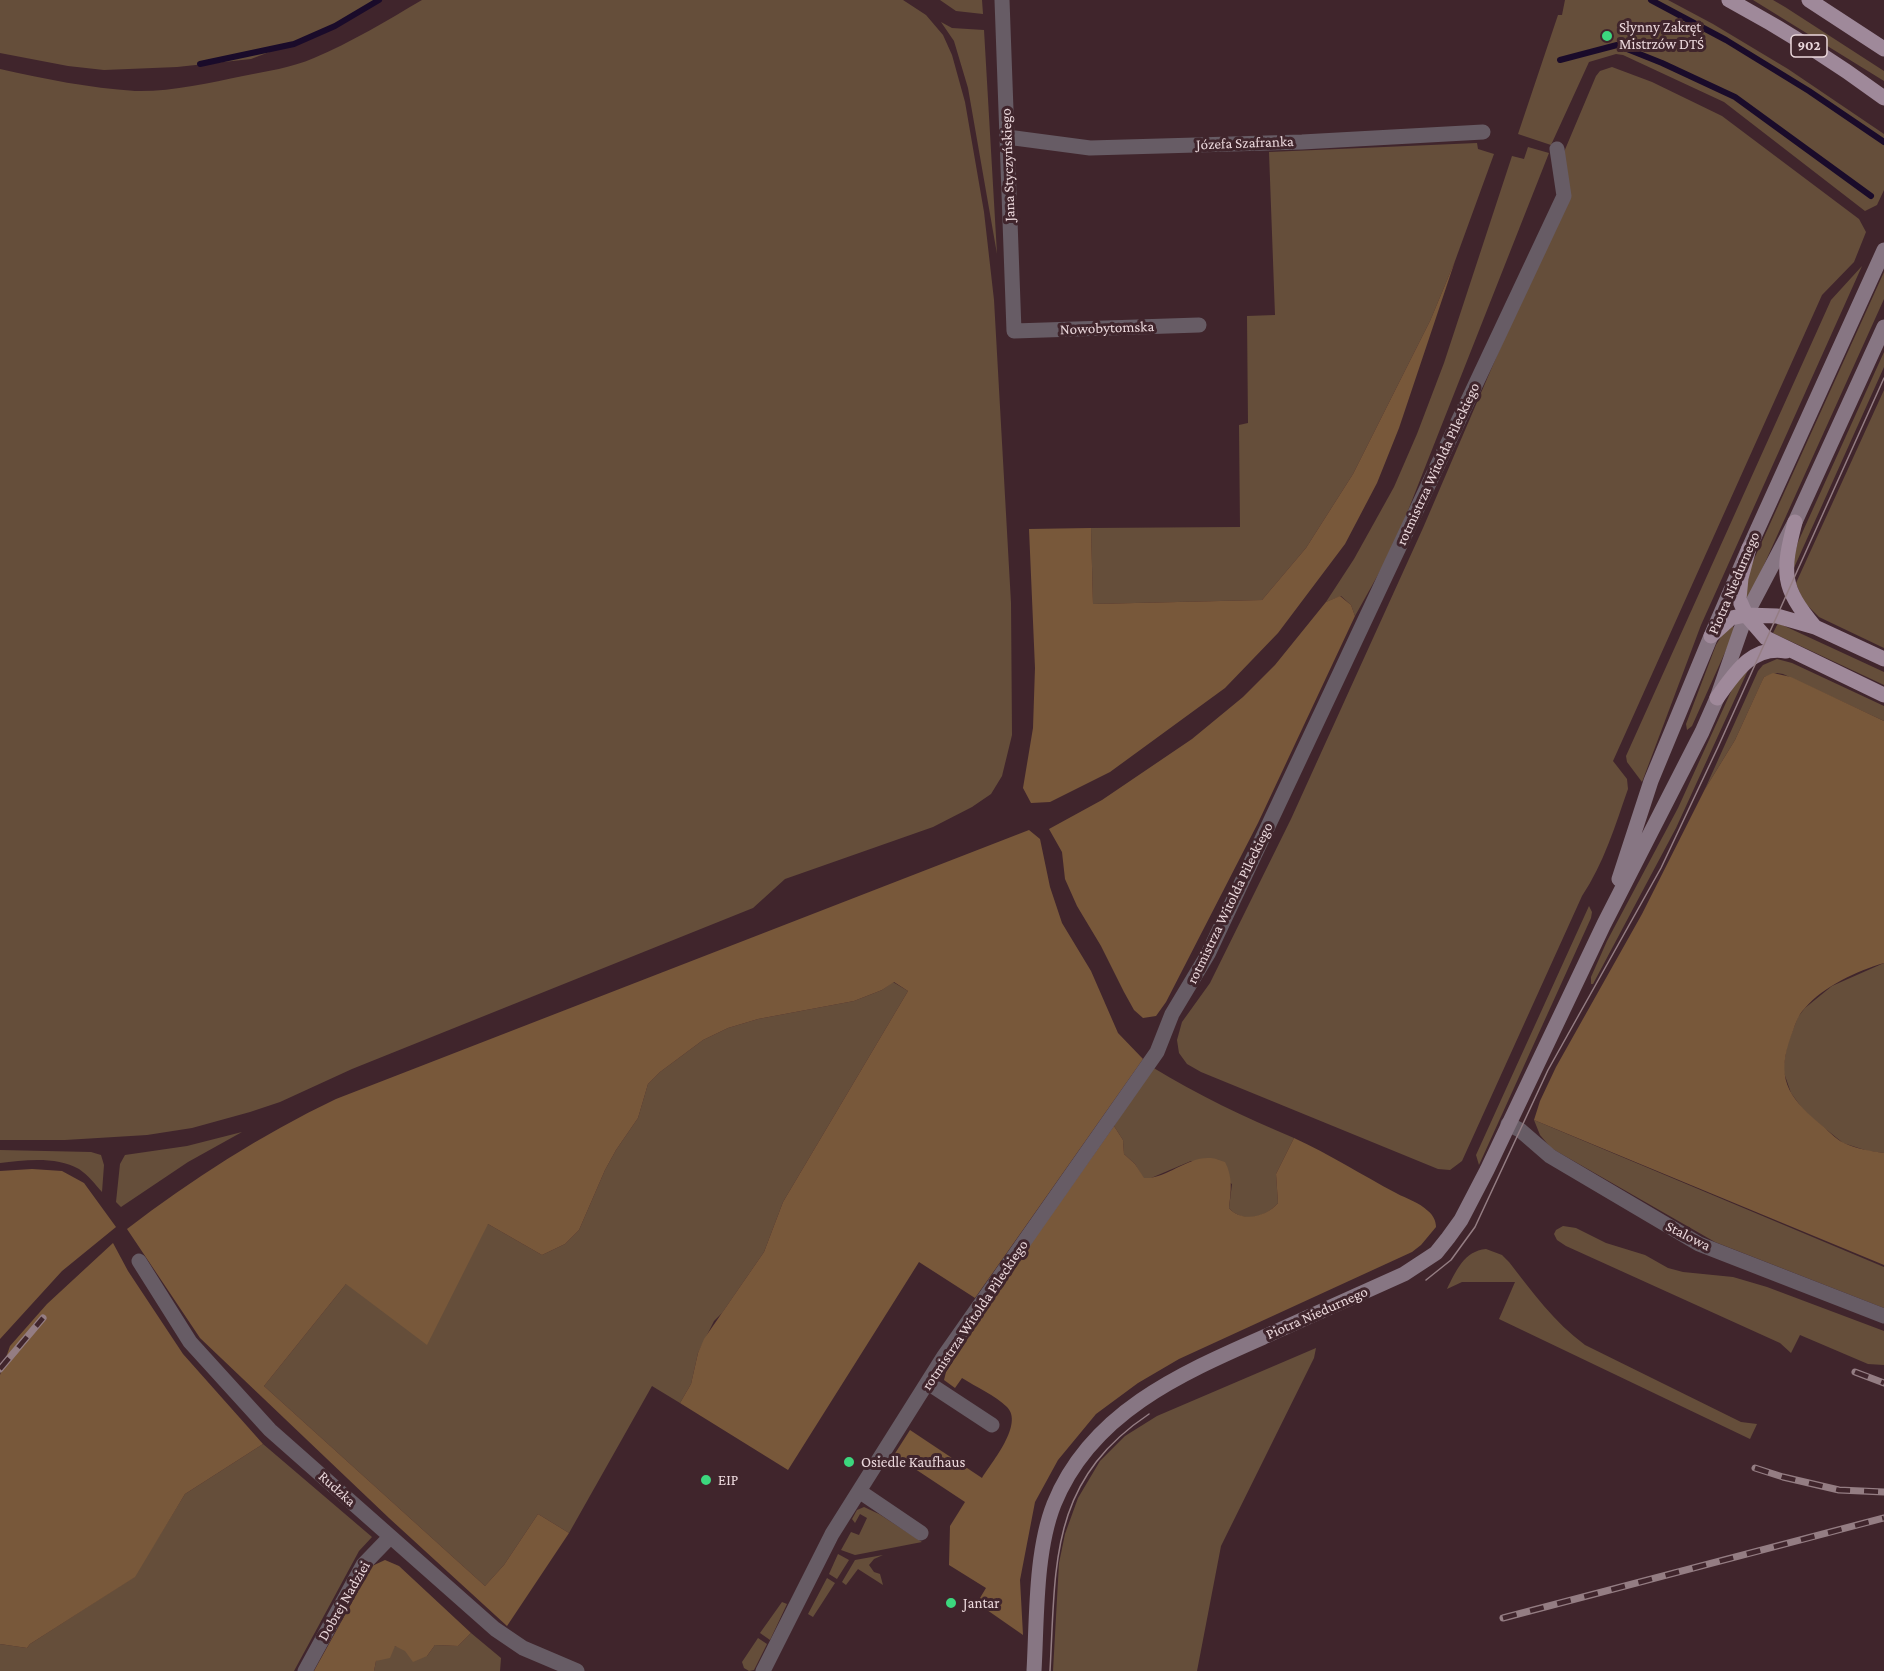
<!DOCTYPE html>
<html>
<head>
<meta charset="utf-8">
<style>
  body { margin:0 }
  canvas { display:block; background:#40252c }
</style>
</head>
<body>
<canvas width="1884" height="1671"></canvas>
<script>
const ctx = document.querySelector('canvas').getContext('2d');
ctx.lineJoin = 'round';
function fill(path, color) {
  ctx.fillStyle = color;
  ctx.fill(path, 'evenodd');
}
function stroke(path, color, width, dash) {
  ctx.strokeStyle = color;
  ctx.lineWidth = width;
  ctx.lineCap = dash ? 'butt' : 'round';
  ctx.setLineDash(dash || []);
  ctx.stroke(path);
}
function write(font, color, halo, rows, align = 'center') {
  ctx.font = font + ' "Crimson Pro",serif';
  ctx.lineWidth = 6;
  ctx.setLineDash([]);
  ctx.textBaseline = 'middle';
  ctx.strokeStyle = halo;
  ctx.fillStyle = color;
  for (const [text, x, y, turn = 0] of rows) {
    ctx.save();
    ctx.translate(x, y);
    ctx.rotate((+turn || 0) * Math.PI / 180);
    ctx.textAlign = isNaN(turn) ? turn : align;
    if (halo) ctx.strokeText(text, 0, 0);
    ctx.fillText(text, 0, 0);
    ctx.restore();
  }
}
const green = new Path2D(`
  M 0,0 L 382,0 L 332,28 L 251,59 L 177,67 L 104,70 L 68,66 L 0,53 Z
  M 422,0 L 903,0 L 926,15 L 943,35 L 952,55 L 965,102 L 984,212 L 994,300 L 1011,603 L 1012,735 L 1002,776 L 991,794 L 972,807 L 933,827 L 785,879 L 753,908 L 352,1069 L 280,1102 L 250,1112 L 192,1128 L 147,1135 L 65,1140 L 0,1140 L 0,69 C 45,79 89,88 135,91 C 170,92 209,83 243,76 C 267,71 291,68 314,58 C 350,43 388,20 422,0 Z
  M 940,0 L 982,0 L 983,14 L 956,11 Z
  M 1565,0 L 1668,0 L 1713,24 L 1788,69 L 1884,134 L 1884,190 L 1877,205 L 1865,211 L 1724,102 L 1623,55 L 1616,54 L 1589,62 L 1551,145 L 1518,134 L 1558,15 L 1562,15 Z
  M 1753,0 L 1773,0 L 1785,7 L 1884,71 L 1884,81 Z
  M 941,22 L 952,28 L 984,30 L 997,254 L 968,88 L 954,41 Z
  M 1612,67 L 1652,82 L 1722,116 L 1859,219 L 1866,232 L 1854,262 L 1822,295 L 1613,761 L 1627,779 L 1628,789 C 1615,826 1604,863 1582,896 L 1462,1161 L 1450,1170 L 1438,1169 L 1201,1072 L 1187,1064 L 1179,1053 L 1177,1040 L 1182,1022 L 1210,983 L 1291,819 L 1423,528 L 1511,323 L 1568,198 L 1564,152 L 1596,76 L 1600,71 Z
  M 1477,143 L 1478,149 L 1494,154 L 1455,261 L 1430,321 L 1353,474 L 1306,548 L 1262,600 L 1093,604 L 1091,528 L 1240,527 L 1239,425 L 1248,423 L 1247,316 L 1275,315 L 1269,152 Z
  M 1528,147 L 1549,153 L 1394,546 L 1355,616 L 1351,605 L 1341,596 L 1326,602 L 1354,559 L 1394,487 L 1417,434 L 1444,363 L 1512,156 L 1524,159 Z
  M 1862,266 L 1701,625 L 1642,782 L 1627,762 L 1626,756 L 1831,300 Z
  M 1884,272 L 1884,299 L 1749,598 L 1746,598 L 1745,590 L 1750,568 Z
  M 1884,352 L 1884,367 L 1793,570 L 1795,553 L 1798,542 Z
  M 1884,390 L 1884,648 L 1819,617 L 1803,601 L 1796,583 Z
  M 1778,623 L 1884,672 L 1884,685 L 1773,633 Z
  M 1733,626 L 1735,630 L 1692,726 L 1687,730 L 1686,724 L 1716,645 L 1722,635 Z
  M 1777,659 L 1792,663 L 1884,706 L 1884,721 L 1783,674 L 1777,673 L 1764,677 L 1735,740 L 1705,789 L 1758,671 L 1763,665 Z
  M 1749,668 L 1676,828 L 1593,984 L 1591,984 L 1591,977 L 1607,941 L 1678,808 L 1734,685 Z
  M 1589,906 L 1592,912 L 1591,918 L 1479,1165 L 1476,1155 Z
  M 1884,963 L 1884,1153 L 1868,1151 L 1843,1143 L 1811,1117 L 1802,1108 L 1791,1093 L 1783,1070 L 1787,1045 L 1798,1017 L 1805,1008 L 1832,986 Z
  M 893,982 L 908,991 L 783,1202 L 764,1252 L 722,1313 L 714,1321 L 698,1353 L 691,1384 L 680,1403 L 652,1386 L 569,1533 L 538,1514 L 504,1565 L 485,1586 L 264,1386 L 346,1284 L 488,1224 L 542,1255 L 565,1244 L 579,1230 L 605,1170 L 616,1150 L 638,1118 L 648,1084 L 660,1072 L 703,1040 L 728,1028 L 758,1019 L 854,1001 L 882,990 Z
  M 1152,1067 C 1198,1095 1244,1117 1294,1138 L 1276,1174 L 1278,1203 C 1266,1217 1243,1224 1229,1208 L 1232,1184 L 1191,1161 L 1151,1178 L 1143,1178 L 1135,1164 L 1124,1154 L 1123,1140 L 1114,1126 Z
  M 1534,1120 L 1884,1267 L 1884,1308 L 1715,1242 L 1551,1148 L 1540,1135 Z
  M 242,1132 L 188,1162 L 121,1207 L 116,1202 L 120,1164 L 125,1155 L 187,1146 Z
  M 0,1150 L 91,1152 L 101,1155 L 104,1165 L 102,1192 C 95,1184 88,1175 79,1169 C 57,1156 24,1160 0,1163 Z
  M 1563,1226 L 1576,1228 L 1606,1243 L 1645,1255 L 1668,1268 L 1683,1272 L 1733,1277 L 1767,1287 L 1884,1331 L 1884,1365 L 1868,1364 L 1800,1335 L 1791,1353 L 1780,1343 L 1566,1246 L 1557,1240 L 1554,1234 L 1556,1230 Z
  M 1486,1249 L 1502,1255 L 1509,1262 C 1533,1293 1554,1322 1585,1345 L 1741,1422 L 1757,1424 L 1750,1439 L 1499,1319 L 1515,1282 L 1462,1282 L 1447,1289 C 1456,1271 1464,1251 1486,1249 Z
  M 1316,1348 L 1314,1358 L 1221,1546 L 1197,1671 L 1053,1671 L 1059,1563 L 1065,1534 L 1078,1498 L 1100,1461 L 1125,1436 L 1157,1416 Z
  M 263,1444 L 372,1537 L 359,1551 L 294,1671 L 0,1671 L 0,1644 L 27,1648 L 30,1644 L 134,1577 L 185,1494 Z
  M 864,1507 L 879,1514 L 922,1542 L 855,1555 L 841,1550 L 851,1532 L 859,1535 L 867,1518 L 860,1514 L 855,1523 L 852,1519 L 857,1510 Z
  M 838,1554 L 849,1560 L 837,1579 L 829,1574 Z
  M 883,1555 L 874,1559 L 869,1565 L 874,1572 L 880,1574 L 883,1585 L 858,1569 L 846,1585 L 842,1582 L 855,1560 Z
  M 827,1578 L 835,1583 L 813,1617 L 808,1614 Z
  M 782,1602 L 787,1604 L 770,1640 L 760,1633 Z
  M 471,1633 L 501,1658 L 500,1671 L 374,1671 L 376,1661 L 395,1646 L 427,1656 L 435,1645 L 458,1646 Z
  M 758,1638 L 767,1644 L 754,1670 L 749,1671 L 744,1668 L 742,1662 Z`);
const forest = new Path2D(`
  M 1455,261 L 1399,428 L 1377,483 L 1345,544 L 1278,633 L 1225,688 L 1110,772 L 1050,802 L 1031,803 L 1023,788 L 1033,728 L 1035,668 L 1029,529 L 1091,528 L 1093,604 L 1262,600 L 1306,548 L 1353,474 L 1430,321 Z
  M 1340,596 L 1351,605 L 1355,616 L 1258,823 L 1166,1002 L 1156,1016 L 1143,1018 L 1134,1010 L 1124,992 L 1101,946 L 1077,906 L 1065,879 L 1062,852 L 1049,829 L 1102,800 L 1192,739 L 1243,697 L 1275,665 L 1326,602 Z
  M 1773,673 L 1791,677 L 1884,721 L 1884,963 C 1857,971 1824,986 1805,1008 C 1797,1016 1795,1026 1791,1036 C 1776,1077 1787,1096 1819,1123 C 1827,1129 1835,1139 1844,1143 C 1856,1149 1871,1151 1884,1153 L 1884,1265 L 1534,1120 L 1540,1101 L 1556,1067 L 1642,914 L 1705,789 L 1735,740 L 1762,681 L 1764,677 Z
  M 1029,830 L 1040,839 L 1050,887 L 1062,923 L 1091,971 L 1118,1033 L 1143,1059 L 975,1298 L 919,1262 L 788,1470 L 680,1403 L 691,1384 L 698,1353 L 704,1339 L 764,1252 L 783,1202 L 908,991 L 894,982 L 882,990 L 854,1001 L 758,1019 L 728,1028 L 703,1040 L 660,1072 L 648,1084 L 638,1118 L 616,1150 L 605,1170 L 579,1230 L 565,1244 L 542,1255 L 488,1224 L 427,1345 L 346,1284 L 264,1386 L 485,1586 L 504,1565 L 538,1514 L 569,1533 L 507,1626 L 389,1518 L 200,1338 L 127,1229 C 192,1179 261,1135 336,1099 Z
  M 1114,1126 L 1123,1140 L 1124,1154 L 1135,1164 L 1144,1178 C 1167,1179 1187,1156 1211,1158 C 1215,1158 1221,1161 1225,1162 C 1233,1177 1231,1191 1229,1208 C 1242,1223 1266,1217 1278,1203 L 1276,1174 L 1294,1138 C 1329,1154 1362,1175 1396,1193 C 1407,1199 1419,1202 1428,1211 C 1433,1215 1436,1221 1436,1227 L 1421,1245 L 1412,1252 L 1179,1359 L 1138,1383 L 1096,1414 L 1058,1460 L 1035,1502 L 1020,1580 L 1023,1635 L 977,1603 L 986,1588 L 949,1565 L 950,1526 L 965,1502 L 894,1455 L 910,1430 L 982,1478 C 992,1462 1024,1424 1007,1407 C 995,1395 976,1387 962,1378 L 955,1388 L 944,1380 L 946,1372 L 1022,1256 Z
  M 32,1169 L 62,1171 L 84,1183 L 116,1227 L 62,1271 L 0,1339 L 0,1171 Z
  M 113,1243 L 128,1271 L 183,1354 L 263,1444 L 185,1494 L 135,1577 L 30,1644 L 27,1648 L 0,1644 L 0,1375 L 10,1346 L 47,1304 Z
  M 385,1560 L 399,1566 L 471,1633 L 458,1646 L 435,1645 L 427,1656 L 413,1662 L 405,1651 L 395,1646 L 390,1658 L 376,1661 L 374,1671 L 314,1671 L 372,1566 Z`);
const stream = new Path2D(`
  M 1651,0 L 1726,40 L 1809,91 L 1884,142
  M 1560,60 L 1617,45 L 1662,63 L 1735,97 L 1871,196
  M 200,64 L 294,44 L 335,26 L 379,0`);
const street = new Path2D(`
  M 1002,0 L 1014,331 L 1199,325
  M 1007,137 L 1090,148 L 1302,142 L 1483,132
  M 1508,1124 L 1520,1130 L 1550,1156 L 1699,1244 L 1884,1316
  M 139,1261 L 190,1342 L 270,1430 L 495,1629 L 523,1648 L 577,1671
  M 928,1383 L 992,1425
  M 859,1491 L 921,1533
  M 305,1671 L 363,1565 L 390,1537
  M 763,1671 L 832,1534 L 859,1491 L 944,1356 L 1157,1052 L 1172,1014 L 1208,954 L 1564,196 L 1557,149`);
const secondary = new Path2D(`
  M 1619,879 L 1651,781 L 1711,636 L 1749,548 L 1884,250
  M 1034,1671 C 1037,1619 1035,1552 1054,1504 C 1091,1412 1182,1373 1266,1336 C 1312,1315 1358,1295 1404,1274 L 1436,1253 L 1448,1238 L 1461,1220 L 1487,1170 L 1604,924 L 1702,732 L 1717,698 L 1746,615 L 1795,522 L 1884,327`);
const primary = new Path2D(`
  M 1729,0 C 1783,29 1834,61 1884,98
  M 1809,0 L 1884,49
  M 1795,522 C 1782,572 1781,587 1815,627
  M 1749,548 L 1741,578 L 1739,599 L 1746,615 L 1766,638 L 1884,695
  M 1711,636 L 1731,618 L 1746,615 L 1777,616 L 1815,627 L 1884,659
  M 1717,698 C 1735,673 1752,645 1786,651`);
const tram = new Path2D(`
  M 1426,1280 L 1451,1260 L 1475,1227 L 1548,1070 L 1661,868 L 1718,747 L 1884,378
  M 1050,1671 C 1056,1563 1049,1481 1149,1414`);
const rail = new Path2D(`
  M 0,1369 L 43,1318
  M 1855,1372 L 1884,1383
  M 1755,1468 L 1783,1477 L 1839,1490 L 1884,1492
  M 1503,1618 L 1884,1518`);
const markers = [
  [1607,36,6,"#3cd77e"],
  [849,1462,6,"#3cd77e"],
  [706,1480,6,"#3cd77e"],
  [951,1603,6,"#3cd77e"]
];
const shields = [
  [1809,46,36]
];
const shieldNames = [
  ["902",1809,46]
];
const poiNames = [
  ["Słynny Zakręt",1619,27],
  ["Mistrzów DTŚ",1619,44],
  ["Osiedle Kaufhaus",861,1462],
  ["EIP",718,1480],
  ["Jantar",963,1603]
];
const streetNames = [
  ["Józefa Szafranka",1245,143,-2],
  ["Jana Styczyńskiego",1008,165,-92],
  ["Nowobytomska",1107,328,-2],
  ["rotmistrza Witolda Pileckiego",1438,464,-65],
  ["Piotra Niedurnego",1734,583,-67],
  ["rotmistrza Witolda Pileckiego",1230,903,-64],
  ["Stalowa",1688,1236,27],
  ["Piotra Niedurnego",1317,1313,-24],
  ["rotmistrza Witolda Pileckiego",975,1315,-56],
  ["Rudzka",337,1489,42],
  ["Dobrej Nadziei",344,1601,-60]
];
fill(green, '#654e3a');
fill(forest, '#78583a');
stroke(stream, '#1a0b2a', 6);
stroke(street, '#675c65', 15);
stroke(secondary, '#877683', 15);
stroke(primary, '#9f899a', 15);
stroke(tram, '#947d83', 1.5);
stroke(rail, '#947d83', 7);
stroke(rail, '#40252c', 4.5, [14]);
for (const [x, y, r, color] of markers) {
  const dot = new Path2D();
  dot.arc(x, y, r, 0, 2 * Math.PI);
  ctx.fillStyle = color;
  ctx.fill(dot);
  stroke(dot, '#40252c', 2);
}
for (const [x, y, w] of shields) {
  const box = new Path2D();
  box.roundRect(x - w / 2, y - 11, w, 22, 4.5);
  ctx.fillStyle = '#40252c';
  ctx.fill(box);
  stroke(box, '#ebd8dc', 1.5);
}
write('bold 14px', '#ebd8dc', null, shieldNames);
write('15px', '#ebd8dc', '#40252c', poiNames, 'left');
write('15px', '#ebd8dc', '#40252c', streetNames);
</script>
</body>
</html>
